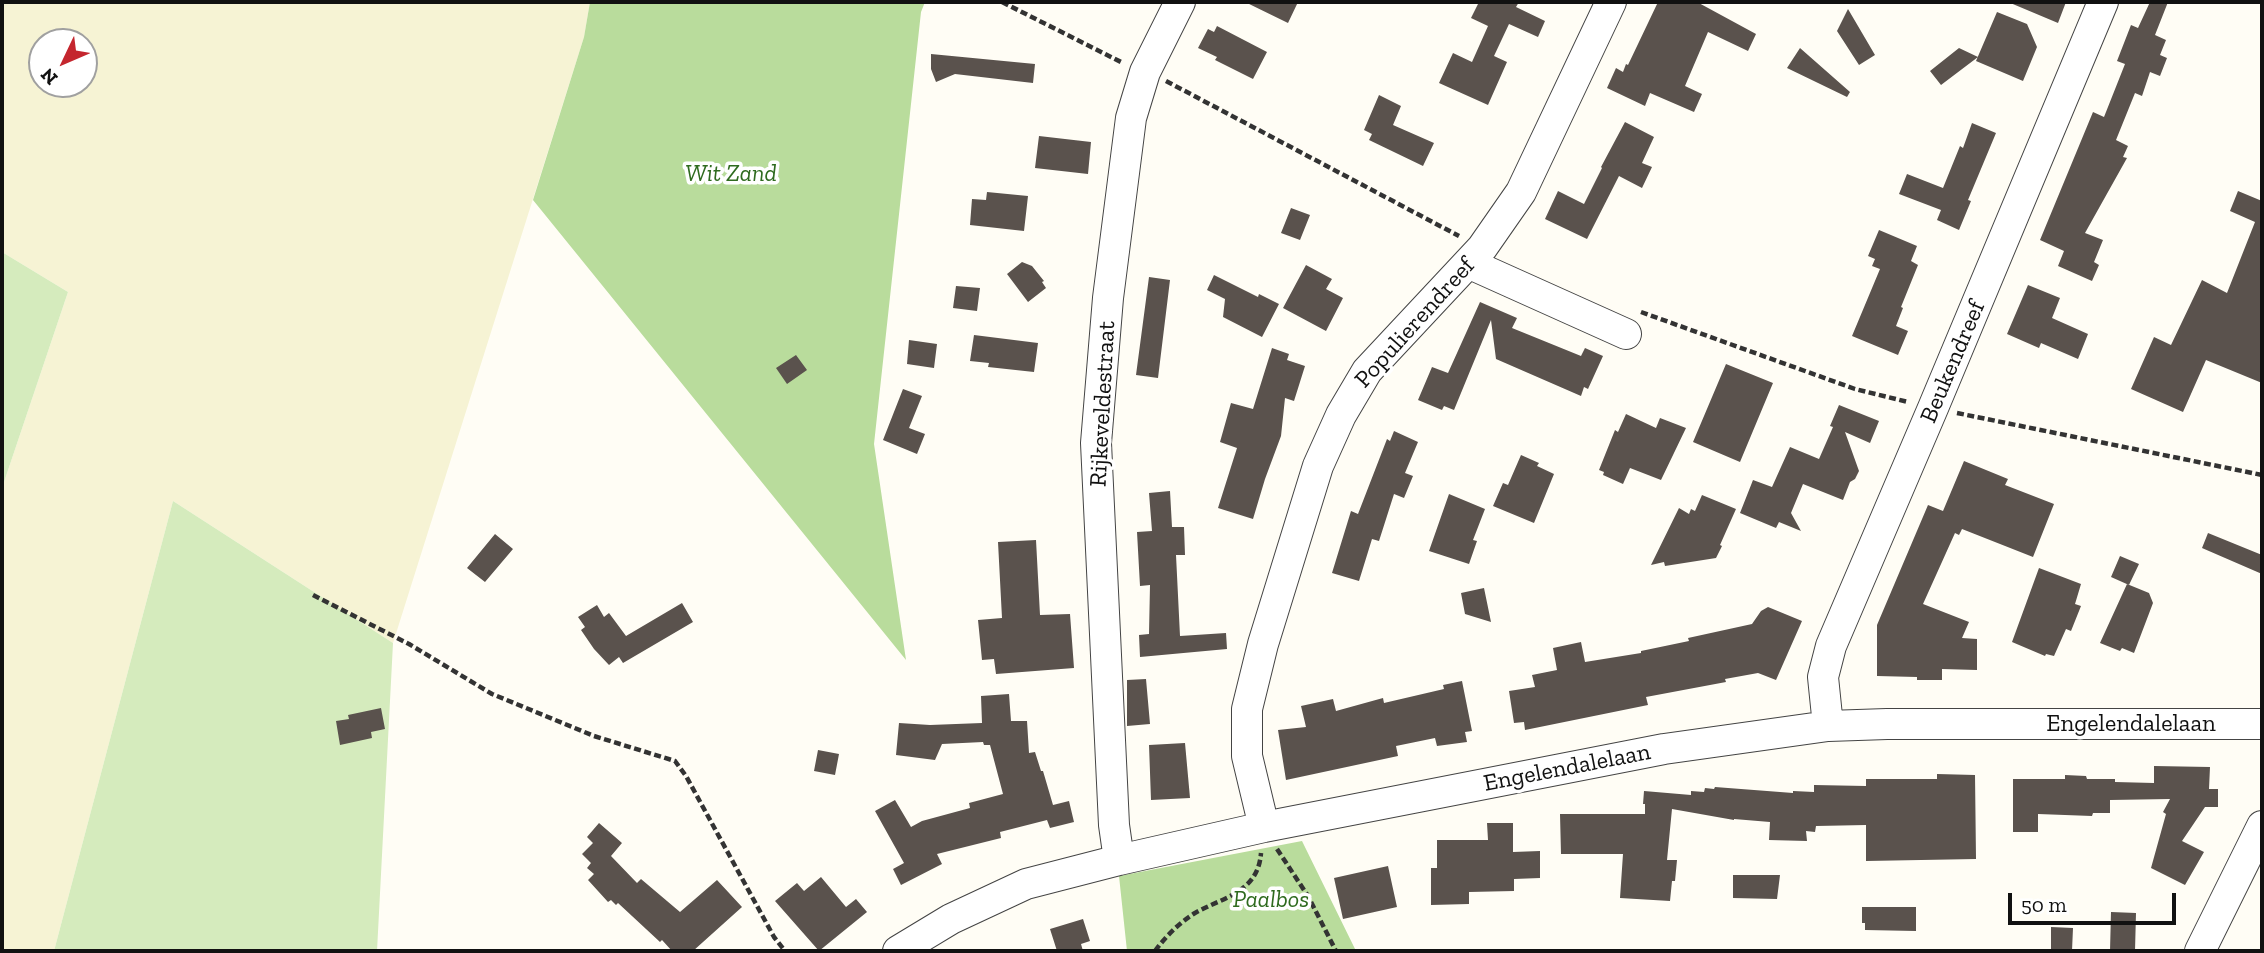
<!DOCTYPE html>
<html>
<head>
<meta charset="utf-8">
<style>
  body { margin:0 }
  #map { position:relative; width:2264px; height:953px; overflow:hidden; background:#fffdf5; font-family:"Zilla Slab",serif }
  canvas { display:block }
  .frame { position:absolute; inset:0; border:4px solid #111; pointer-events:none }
  .north { position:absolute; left:28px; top:28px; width:70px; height:70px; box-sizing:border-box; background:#fff; border:2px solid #a0a0a0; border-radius:50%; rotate:226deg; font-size:19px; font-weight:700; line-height:28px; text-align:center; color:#111 }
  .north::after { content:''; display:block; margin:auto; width:24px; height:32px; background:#c4262e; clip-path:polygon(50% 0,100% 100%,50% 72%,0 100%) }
  .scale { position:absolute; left:2008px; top:893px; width:168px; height:32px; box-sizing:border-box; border:4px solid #111; border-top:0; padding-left:9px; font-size:21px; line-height:24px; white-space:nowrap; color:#111; -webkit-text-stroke:5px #fff; paint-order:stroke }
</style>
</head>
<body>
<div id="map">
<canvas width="2264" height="953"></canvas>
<div class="frame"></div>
<div class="north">N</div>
<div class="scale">50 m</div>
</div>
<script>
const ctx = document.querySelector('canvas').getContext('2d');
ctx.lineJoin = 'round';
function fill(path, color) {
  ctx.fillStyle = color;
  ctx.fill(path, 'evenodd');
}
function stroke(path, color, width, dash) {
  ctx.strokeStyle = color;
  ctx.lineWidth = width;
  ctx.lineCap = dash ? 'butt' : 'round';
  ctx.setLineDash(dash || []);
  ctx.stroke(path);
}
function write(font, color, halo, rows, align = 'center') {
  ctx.font = font + ' "Zilla Slab",serif';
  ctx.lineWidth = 7;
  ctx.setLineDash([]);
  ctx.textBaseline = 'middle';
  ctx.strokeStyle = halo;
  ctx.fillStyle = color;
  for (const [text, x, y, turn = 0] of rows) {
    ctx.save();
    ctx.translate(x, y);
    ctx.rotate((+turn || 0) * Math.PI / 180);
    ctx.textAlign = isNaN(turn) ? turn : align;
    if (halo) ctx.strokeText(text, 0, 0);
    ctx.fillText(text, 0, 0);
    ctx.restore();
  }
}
const farmland = new Path2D(`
  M 2,2 L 590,2 L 584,37 L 393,643 L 173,501 L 54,951 L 2,951 L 2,488 L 68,292 L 2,252 ZM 42,42 L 84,42 L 84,84 L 42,84 Z`);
const green = new Path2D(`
  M 2,252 L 68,292 L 2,488 Z
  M 173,501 L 393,643 L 377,951 L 54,951 Z`);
const forest = new Path2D(`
  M 590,2 L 925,2 L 921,12 L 874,444 L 906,660 L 533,200 L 584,37 Z
  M 1302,841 L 1356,951 L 1127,951 L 1119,876 Z`);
const building = new Path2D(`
  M 1245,2 L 1298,2 L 1288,23 Z
  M 1479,2 L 1519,2 L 1516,7 L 1545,21 L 1538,37 L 1509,24 L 1494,56 L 1507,62 L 1488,105 L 1439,83 L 1453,53 L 1472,62 L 1488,26 L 1471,18 Z
  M 1658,2 L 1697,2 L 1756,34 L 1748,51 L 1708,32 L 1685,86 L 1702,94 L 1694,112 L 1650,93 L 1645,106 L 1607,88 L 1616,68 L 1623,72 L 1626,64 L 1628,65 Z
  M 2008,2 L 2066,2 L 2058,23 Z
  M 2150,2 L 2168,2 L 2155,35 L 2166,40 L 2160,55 L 2167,58 L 2160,76 L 2150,72 L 2142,96 L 2135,93 L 2116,140 L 2128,146 L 2123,157 L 2127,158 L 2085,233 L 2103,240 L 2094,262 L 2099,265 L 2092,281 L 2058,266 L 2064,251 L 2040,240 L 2093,112 L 2104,117 L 2125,64 L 2117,61 L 2131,25 L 2138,28 Z
  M 1848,9 L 1875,55 L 1859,65 L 1837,31 Z
  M 1997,12 L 2027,24 L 2037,47 L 2023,81 L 1976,61 Z
  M 1217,26 L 1267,52 L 1253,79 L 1215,60 L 1217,57 L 1198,48 L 1208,29 L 1214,32 Z
  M 1800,48 L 1850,92 L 1847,97 L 1787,68 Z
  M 1959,48 L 1978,57 L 1941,85 L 1930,71 Z
  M 931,54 L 1035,64 L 1033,83 L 955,74 L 936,82 L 931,69 Z
  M 1379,95 L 1401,106 L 1393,125 L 1434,143 L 1423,166 L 1369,140 L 1372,134 L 1364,130 Z
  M 1625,122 L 1654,137 L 1642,163 L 1652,167 L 1642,188 L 1619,176 L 1587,239 L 1545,219 L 1558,191 L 1584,204 L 1602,168 L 1601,167 Z
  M 1972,123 L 1996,133 L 1968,200 L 1971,201 L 1959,230 L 1937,220 L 1941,210 L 1899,194 L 1907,174 L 1943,188 L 1960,146 L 1963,148 Z
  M 1039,136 L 1091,142 L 1088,174 L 1035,168 Z
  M 2238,191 L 2262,201 L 2262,383 L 2206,360 L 2183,412 L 2131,389 L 2154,337 L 2171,345 L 2202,280 L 2227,293 L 2255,222 L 2230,211 Z
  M 987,192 L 1028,196 L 1024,231 L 970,225 L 972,199 L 986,200 Z
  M 1291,208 L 1310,215 L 1300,240 L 1281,233 Z
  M 1879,230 L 1917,246 L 1911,261 L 1918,265 L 1901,307 L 1903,308 L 1896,326 L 1908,331 L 1898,355 L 1852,336 L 1880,269 L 1872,266 L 1875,259 L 1868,256 Z
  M 1022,262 L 1032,266 L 1044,281 L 1042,282 L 1046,288 L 1028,302 L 1007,274 Z
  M 1306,265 L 1332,279 L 1326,289 L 1343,298 L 1326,331 L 1283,308 Z
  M 1214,275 L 1258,297 L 1259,294 L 1279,304 L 1262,337 L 1223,317 L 1225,299 L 1207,290 Z
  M 1149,277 L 1170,280 L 1158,378 L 1136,375 Z
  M 2028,285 L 2060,298 L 2052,318 L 2088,334 L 2078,359 L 2041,343 L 2039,348 L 2007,334 Z
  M 956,286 L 980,288 L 977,311 L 953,308 Z
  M 1480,302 L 1517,318 L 1512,328 L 1581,356 L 1585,348 L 1603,356 L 1588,389 L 1584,387 L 1581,396 L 1496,359 L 1491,320 L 1454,410 L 1444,406 L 1442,410 L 1418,400 L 1432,367 L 1448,373 Z
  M 974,335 L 1038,343 L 1034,372 L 988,367 L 989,363 L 970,361 Z
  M 909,340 L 937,344 L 934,368 L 907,364 Z
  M 1272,348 L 1289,354 L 1287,360 L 1305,366 L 1294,401 L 1285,398 L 1281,436 L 1265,479 L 1253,519 L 1218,508 L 1237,448 L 1220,442 L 1231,403 L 1253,409 Z
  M 796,355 L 807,370 L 787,384 L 776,368 Z
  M 1726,364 L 1773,383 L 1740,462 L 1693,442 Z
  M 903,389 L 922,396 L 909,428 L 925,434 L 917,454 L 883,440 Z
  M 1839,405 L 1879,421 L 1870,443 L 1845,432 L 1859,471 L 1855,479 L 1850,482 L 1843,500 L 1803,484 L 1791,513 L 1801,531 L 1779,522 L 1776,528 L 1740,513 L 1753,480 L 1772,487 L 1790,447 L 1819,459 L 1833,427 L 1830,426 Z
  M 1626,414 L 1656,428 L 1660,418 L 1686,428 L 1661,480 L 1630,468 L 1623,484 L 1603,475 L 1604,472 L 1599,470 L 1615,430 L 1618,432 Z
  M 1394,431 L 1418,442 L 1405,473 L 1413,476 L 1404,498 L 1394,494 L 1379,541 L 1372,539 L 1359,581 L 1332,573 L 1351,511 L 1358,514 L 1387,439 L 1390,441 Z
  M 1521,455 L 1539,463 L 1537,466 L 1554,474 L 1534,523 L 1493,506 L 1503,483 L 1508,485 Z
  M 1964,461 L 2008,479 L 2005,485 L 2054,504 L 2033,557 L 1962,529 L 1959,535 L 1955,533 L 1923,604 L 1969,622 L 1962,638 L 1977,639 L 1977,670 L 1942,669 L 1942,680 L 1917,680 L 1917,677 L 1877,676 L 1877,625 L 1928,505 L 1943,511 Z
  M 1170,491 L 1172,527 L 1184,527 L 1185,555 L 1176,555 L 1180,636 L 1226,633 L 1227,649 L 1140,657 L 1139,635 L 1149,634 L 1150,585 L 1140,586 L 1137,532 L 1152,531 L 1149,493 Z
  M 1449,494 L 1485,509 L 1473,540 L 1477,541 L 1469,564 L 1429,551 Z
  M 1702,495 L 1736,509 L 1720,545 L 1722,546 L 1716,558 L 1665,566 L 1664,562 L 1651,565 L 1679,508 L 1689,514 L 1691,509 L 1695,511 Z
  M 2208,533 L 2262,555 L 2262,574 L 2202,548 Z
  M 495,534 L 513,549 L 485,582 L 467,568 Z
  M 1036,540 L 1040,615 L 1070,614 L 1074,668 L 996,674 L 994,659 L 982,660 L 978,620 L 1002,618 L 998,542 Z
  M 2120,556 L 2139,564 L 2129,585 L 2111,577 Z
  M 2039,568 L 2081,584 L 2075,604 L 2081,606 L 2071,631 L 2066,629 L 2054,656 L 2046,654 L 2045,656 L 2012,642 Z
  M 2127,584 L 2149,593 L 2153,603 L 2134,653 L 2122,648 L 2120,651 L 2100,643 Z
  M 1484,588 L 1491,622 L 1465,614 L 1461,593 Z
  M 682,603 L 693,622 L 623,663 L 619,657 L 609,665 L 594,649 L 581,630 L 585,627 L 578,617 L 597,605 L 604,617 L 609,613 L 626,636 Z
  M 1768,607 L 1802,621 L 1776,680 L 1758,673 L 1725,679 L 1726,682 L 1646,697 L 1648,705 L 1525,730 L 1524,722 L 1514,723 L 1509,691 L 1535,687 L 1532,675 L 1557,670 L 1553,648 L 1581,642 L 1585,662 L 1641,653 L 1641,651 L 1689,641 L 1688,638 L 1752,624 L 1761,611 Z
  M 1146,679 L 1150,724 L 1127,726 L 1127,680 Z
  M 1462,681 L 1472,731 L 1465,732 L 1467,742 L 1437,746 L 1435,738 L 1396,746 L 1398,756 L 1286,780 L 1278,730 L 1306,727 L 1301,706 L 1333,699 L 1336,711 L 1383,698 L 1384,703 L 1444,689 L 1443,685 Z
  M 1009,694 L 1011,721 L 1027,721 L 1029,753 L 1035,752 L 1041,771 L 1043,771 L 1053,805 L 1069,801 L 1074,822 L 1050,828 L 1047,820 L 1000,832 L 1001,838 L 937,854 L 942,864 L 901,885 L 893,869 L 904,863 L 875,811 L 895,800 L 911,827 L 922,821 L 970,808 L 969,803 L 1003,794 L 990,745 L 984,745 L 983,742 L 942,744 L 935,760 L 896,755 L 899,723 L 930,725 L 982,723 L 981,696 Z
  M 381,708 L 385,729 L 371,732 L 372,738 L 340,745 L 336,721 L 349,719 L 348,715 Z
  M 1185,743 L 1190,798 L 1151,800 L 1149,745 Z
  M 818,750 L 839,754 L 835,775 L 814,771 Z
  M 2154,766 L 2210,767 L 2209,789 L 2218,789 L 2218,807 L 2205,807 L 2182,841 L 2204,852 L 2185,885 L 2151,868 L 2166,814 L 2163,812 L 2170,799 L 2110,800 L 2110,813 L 2093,813 L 2092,816 L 2038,814 L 2038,832 L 2013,832 L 2013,779 L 2065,779 L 2065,775 L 2086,776 L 2087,779 L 2115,779 L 2115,782 L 2154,783 Z
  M 1937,774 L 1975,775 L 1976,859 L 1866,861 L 1866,825 L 1816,826 L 1815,832 L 1806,831 L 1807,841 L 1769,840 L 1770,822 L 1734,819 L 1734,820 L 1672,809 L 1667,860 L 1677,860 L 1675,881 L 1672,881 L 1670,901 L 1620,898 L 1623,854 L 1561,854 L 1560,814 L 1645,814 L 1645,804 L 1643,804 L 1644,791 L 1691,795 L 1691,791 L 1704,792 L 1705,788 L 1714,789 L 1715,787 L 1793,793 L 1793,791 L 1814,792 L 1814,785 L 1866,786 L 1866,779 L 1937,779 Z
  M 599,823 L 622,843 L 611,856 L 637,883 L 641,879 L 680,912 L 717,880 L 742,907 L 693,951 L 672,951 L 662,940 L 660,942 L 618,903 L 616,905 L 611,900 L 608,902 L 588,880 L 594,874 L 587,868 L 591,863 L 582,854 L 593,843 L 587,837 Z
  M 1487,823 L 1513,823 L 1513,852 L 1540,851 L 1540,878 L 1514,879 L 1514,891 L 1469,892 L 1469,904 L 1431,905 L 1431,868 L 1437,868 L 1437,840 L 1488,840 Z
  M 1388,866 L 1397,907 L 1343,919 L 1334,878 Z
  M 1733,875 L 1780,875 L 1777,899 L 1733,898 Z
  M 821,877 L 846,907 L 856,899 L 867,912 L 819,951 L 775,901 L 797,883 L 804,891 Z
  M 1862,907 L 1916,907 L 1916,931 L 1865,930 L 1865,923 L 1862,923 Z
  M 2111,912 L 2136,913 L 2135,951 L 2110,951 Z
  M 1083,919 L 1090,941 L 1081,944 L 1083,951 L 1057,951 L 1050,929 Z
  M 2051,927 L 2073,928 L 2072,951 L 2051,951 Z`);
const path = new Path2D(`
  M 1002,2 L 1123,63
  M 1166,81 L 1459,236
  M 1641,312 L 1855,389 L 1908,402
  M 1957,413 L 2262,475
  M 313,595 L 409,644 L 492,694 L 594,736 L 675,761 L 686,776 L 774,937 L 785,951
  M 1277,849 L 1308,896 L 1336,951
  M 1155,951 C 1166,936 1179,923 1195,913 C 1223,897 1258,893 1261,853`);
const minor = new Path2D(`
  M 1468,263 L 1626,334
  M 1828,726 L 1823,677 L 1831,646 L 1933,408 L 2103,2
  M 1264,827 L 1247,756 L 1247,709 L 1263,644 L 1318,466 L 1341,415 L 1367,371 L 1482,248 L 1521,192 L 1611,2
  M 1119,860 L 1114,825 L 1096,443 L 1108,298 L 1131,118 L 1145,72 L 1180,2
  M 898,951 L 951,919 L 1026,884 L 1119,860 L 1264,827 L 1664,749 L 1828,726 L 1887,724 L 2262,724
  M 2200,951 L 2262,826`);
const parkNames = [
  ["Wit Zand",731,174],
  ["Paalbos",1271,900]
];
const streetNames = [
  ["Populierendreef",1415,323,-48],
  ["Beukendreef",1953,362,-67],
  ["Rijkeveldestraat",1103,404,-87],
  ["Engelendalelaan",2131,724],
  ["Engelendalelaan",1567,768,-11]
];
fill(farmland, '#f6f3d4');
fill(green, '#d5ebbd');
fill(forest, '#b9dc9c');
fill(building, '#5a524d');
stroke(minor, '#444', 32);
stroke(path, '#333', 4.5, [7, 3.5]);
stroke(minor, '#fff', 30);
write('italic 24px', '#2f6b1f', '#fff', parkNames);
write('24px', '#111', '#fff', streetNames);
</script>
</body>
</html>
